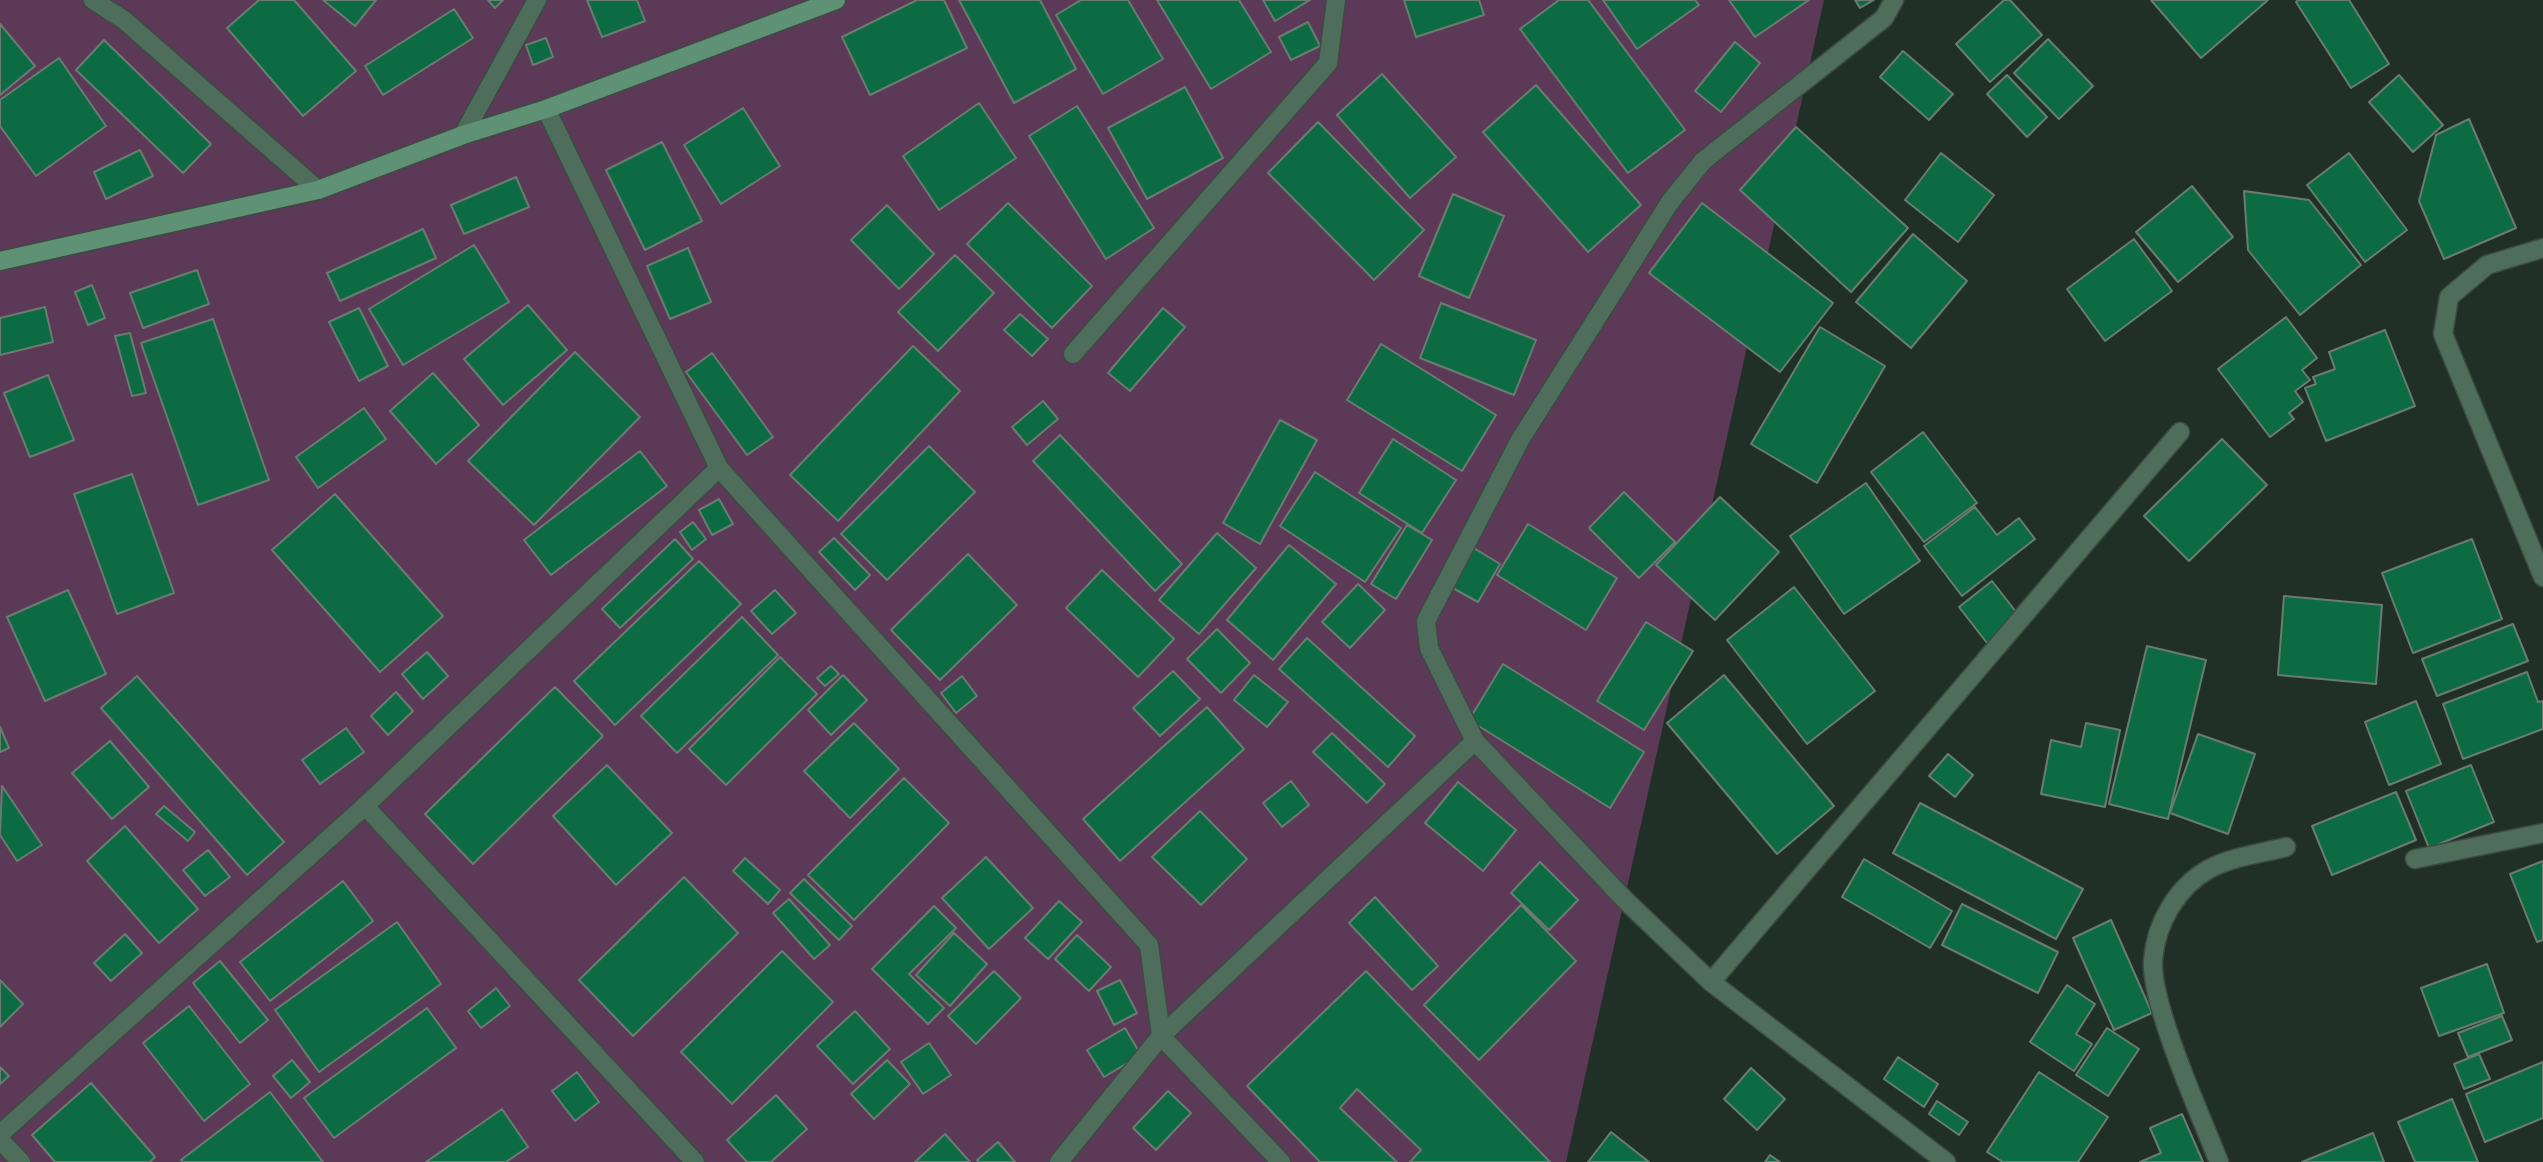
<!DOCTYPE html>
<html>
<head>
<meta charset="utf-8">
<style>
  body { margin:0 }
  canvas { display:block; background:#203027 }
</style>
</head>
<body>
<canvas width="2543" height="1162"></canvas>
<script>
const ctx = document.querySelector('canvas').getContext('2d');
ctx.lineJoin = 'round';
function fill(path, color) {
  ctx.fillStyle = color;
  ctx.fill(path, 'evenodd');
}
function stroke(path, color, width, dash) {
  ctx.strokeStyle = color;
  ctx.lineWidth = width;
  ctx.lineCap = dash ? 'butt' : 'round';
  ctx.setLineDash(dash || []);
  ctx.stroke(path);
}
const green = new Path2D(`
  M 0,0 L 1824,0 L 1566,1162 L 0,1162 Z`);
const building = new Path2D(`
  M 259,0 L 294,0 L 356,71 L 303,116 L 227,28 Z
  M 323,0 L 376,0 L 355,26 Z
  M 488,0 L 503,0 L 495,8 Z
  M 587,0 L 637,0 L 645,21 L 602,37 Z
  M 917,0 L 944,0 L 967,48 L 870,95 L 842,37 Z
  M 959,0 L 1040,0 L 1076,69 L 1014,103 Z
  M 1081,0 L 1128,0 L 1163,59 L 1103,94 L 1056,15 Z
  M 1157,0 L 1239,0 L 1271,52 L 1211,89 Z
  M 1263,0 L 1310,0 L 1275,21 Z
  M 1404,0 L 1479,0 L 1484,15 L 1416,37 Z
  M 1559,0 L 1588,0 L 1685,130 L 1628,173 L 1520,29 Z
  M 1603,0 L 1695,0 L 1699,5 L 1637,49 Z
  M 1729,0 L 1809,0 L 1755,37 Z
  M 1855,0 L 1874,0 L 1860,8 Z
  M 2004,0 L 2010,0 L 2042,35 L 1990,82 L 1956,44 Z
  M 2151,0 L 2268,0 L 2201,58 Z
  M 2298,0 L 2349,0 L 2389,64 L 2351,88 L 2296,2 Z
  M 454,9 L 473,38 L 383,95 L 365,66 Z
  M 1308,22 L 1320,46 L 1291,60 L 1279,37 Z
  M 0,24 L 35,66 L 0,95 Z
  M 546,38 L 553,57 L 533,65 L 526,45 Z
  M 2048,39 L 2093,86 L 2059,119 L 2014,73 Z
  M 104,40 L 211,144 L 183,173 L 76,70 Z
  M 1735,42 L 1760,63 L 1721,112 L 1695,91 Z
  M 1903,51 L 1953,94 L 1929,120 L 1880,77 Z
  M 59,58 L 106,126 L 36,176 L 0,126 L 0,100 Z
  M 1382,74 L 1456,157 L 1410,198 L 1337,115 Z
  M 2007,75 L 2047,117 L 2027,137 L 1987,94 Z
  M 2399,75 L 2443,125 L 2413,152 L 2369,102 Z
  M 1536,85 L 1641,205 L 1588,252 L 1483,132 Z
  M 1185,87 L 1223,158 L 1147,199 L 1108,128 Z
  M 979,103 L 1016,158 L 939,210 L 903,156 Z
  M 1077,106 L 1154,228 L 1106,259 L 1029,136 Z
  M 743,108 L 780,166 L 721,204 L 684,145 Z
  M 2469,119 L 2516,228 L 2444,259 L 2419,201 L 2436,135 Z
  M 1318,122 L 1424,230 L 1374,280 L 1268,173 Z
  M 1796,127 L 1908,228 L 1851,292 L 1740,190 Z
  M 662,142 L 702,221 L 645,250 L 606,170 Z
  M 140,150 L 153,176 L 106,199 L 94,172 Z
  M 1941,153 L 1994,195 L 1958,242 L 1905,200 Z
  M 2349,153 L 2407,230 L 2365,262 L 2307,185 Z
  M 516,177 L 529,207 L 464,234 L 451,205 Z
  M 2192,186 L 2233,237 L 2178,282 L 2136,232 Z
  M 2244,191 L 2309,200 L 2361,265 L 2300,315 L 2248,250 Z
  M 1453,194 L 1504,216 L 1469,298 L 1419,276 Z
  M 1008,203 L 1092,286 L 1052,328 L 967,244 Z
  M 1702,203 L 1833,303 L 1780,372 L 1649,273 Z
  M 887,205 L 934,254 L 899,289 L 851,240 Z
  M 423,229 L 436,258 L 340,301 L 327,273 Z
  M 1913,234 L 1967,281 L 1911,348 L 1856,302 Z
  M 2134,239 L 2172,291 L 2105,341 L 2067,289 Z
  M 474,245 L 509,302 L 403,365 L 369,309 Z
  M 688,248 L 711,302 L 670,319 L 647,266 Z
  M 955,255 L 994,293 L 938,351 L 898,312 Z
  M 197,270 L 209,304 L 143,328 L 130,293 Z
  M 92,285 L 105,318 L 88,325 L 75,292 Z
  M 1441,303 L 1536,340 L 1514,395 L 1420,358 Z
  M 528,305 L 567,350 L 503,405 L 464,359 Z
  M 45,307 L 53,342 L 0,355 L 0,318 Z
  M 359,308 L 388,366 L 359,381 L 329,322 Z
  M 1163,308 L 1185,327 L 1130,391 L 1108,373 Z
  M 1020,314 L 1048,339 L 1032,356 L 1004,330 Z
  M 2286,317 L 2317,358 L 2302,370 L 2310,380 L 2295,391 L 2303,402 L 2289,413 L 2294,419 L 2270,437 L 2218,369 Z
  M 213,319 L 269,480 L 198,505 L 141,343 Z
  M 1820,327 L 1885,366 L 1817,483 L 1751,444 Z
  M 2385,330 L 2415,406 L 2326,441 L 2305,388 L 2316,384 L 2313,377 L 2335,369 L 2329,352 Z
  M 130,333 L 146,393 L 132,396 L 115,336 Z
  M 1381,344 L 1496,415 L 1462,471 L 1347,400 Z
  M 913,346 L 960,391 L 838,521 L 790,475 Z
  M 575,352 L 640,417 L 534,525 L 468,461 Z
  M 712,353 L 773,437 L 747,455 L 686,372 Z
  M 433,373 L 479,425 L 436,464 L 390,411 Z
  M 48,375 L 74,440 L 30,457 L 4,393 Z
  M 1043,401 L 1058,419 L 1027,445 L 1012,427 Z
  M 364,408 L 386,439 L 318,488 L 296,457 Z
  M 1280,420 L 1317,440 L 1260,544 L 1223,523 Z
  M 1923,432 L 1977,503 L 1924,542 L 1871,472 Z
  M 1060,435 L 1182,564 L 1155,591 L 1033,461 Z
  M 1393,439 L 1456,480 L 1422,533 L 1359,493 Z
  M 2222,439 L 2267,485 L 2189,561 L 2144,516 Z
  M 929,446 L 975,492 L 887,580 L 841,534 Z
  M 640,451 L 667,486 L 551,575 L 524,540 Z
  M 1315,472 L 1401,528 L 1365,582 L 1280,526 Z
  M 132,474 L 174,593 L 117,614 L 74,494 Z
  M 1866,483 L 1920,561 L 1844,614 L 1790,536 Z
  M 1624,492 L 1675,542 L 1639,578 L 1589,528 Z
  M 335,494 L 443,616 L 380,672 L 272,550 Z
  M 1720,497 L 1779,552 L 1715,620 L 1656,565 Z
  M 719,499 L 733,524 L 712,535 L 699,510 Z
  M 1975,507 L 1997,535 L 2019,518 L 2035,539 L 1962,596 L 1924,546 Z
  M 693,522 L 706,539 L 692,550 L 680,532 Z
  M 1528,524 L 1617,578 L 1586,630 L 1497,575 Z
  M 1407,525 L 1432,540 L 1396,599 L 1371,584 Z
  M 1217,533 L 1256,568 L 1199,634 L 1159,600 Z
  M 834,538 L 870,575 L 855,590 L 819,552 Z
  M 675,539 L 693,559 L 620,628 L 602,609 Z
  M 2472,539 L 2502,619 L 2413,653 L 2382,573 Z
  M 1289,545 L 1336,584 L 1273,660 L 1227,620 Z
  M 1472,547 L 1500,564 L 1478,602 L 1449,586 Z
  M 968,554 L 1017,605 L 940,680 L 891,630 Z
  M 699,561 L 741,604 L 615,725 L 574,681 Z
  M 1102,570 L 1174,639 L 1138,677 L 1066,608 Z
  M 1992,581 L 2020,617 L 1987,643 L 1959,607 Z
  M 1358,584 L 1385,610 L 1350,648 L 1322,622 Z
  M 1794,587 L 1875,691 L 1807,744 L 1727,640 Z
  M 68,590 L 106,674 L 45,701 L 7,617 Z
  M 775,590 L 796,613 L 772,634 L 751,611 Z
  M 2284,596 L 2382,605 L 2376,684 L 2278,675 Z
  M 742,617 L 778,655 L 677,753 L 641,716 Z
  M 1646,622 L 1693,651 L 1644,730 L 1597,701 Z
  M 2513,624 L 2528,661 L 2437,696 L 2422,659 Z
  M 1217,629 L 1250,663 L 1221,693 L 1187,659 Z
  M 1307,638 L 1415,736 L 1388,767 L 1279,669 Z
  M 2147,646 L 2206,660 L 2168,819 L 2109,804 Z
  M 427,652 L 448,676 L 423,699 L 402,674 Z
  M 780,657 L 817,694 L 726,785 L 689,749 Z
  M 1503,664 L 1644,752 L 1610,808 L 1469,720 Z
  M 831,666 L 839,674 L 825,686 L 817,678 Z
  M 1173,671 L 1200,699 L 1160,736 L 1133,708 Z
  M 2527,672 L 2538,702 L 2543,701 L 2543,729 L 2463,759 L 2443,704 Z
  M 843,675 L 867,700 L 831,735 L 808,710 Z
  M 1254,675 L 1288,702 L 1267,727 L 1234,700 Z
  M 1724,675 L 1834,806 L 1777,854 L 1667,723 Z
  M 137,676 L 284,842 L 247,875 L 101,708 Z
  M 962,676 L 977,696 L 956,713 L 941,693 Z
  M 555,687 L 603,736 L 473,864 L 425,814 Z
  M 396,692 L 413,711 L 388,735 L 371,716 Z
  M 2416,701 L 2441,764 L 2389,785 L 2365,722 Z
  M 1207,707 L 1244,749 L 1120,861 L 1083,819 Z
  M 854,723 L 899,769 L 850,818 L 804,771 Z
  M 2086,723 L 2120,730 L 2105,807 L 2041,794 L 2051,740 L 2081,747 Z
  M 0,727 L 9,748 L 0,752 Z
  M 346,728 L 364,752 L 320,784 L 302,760 Z
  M 1332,733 L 1385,784 L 1367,803 L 1313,752 Z
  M 2198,734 L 2255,754 L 2228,834 L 2170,813 Z
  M 110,741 L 149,787 L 112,819 L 72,773 Z
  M 1948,754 L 1973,775 L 1955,797 L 1929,776 Z
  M 607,765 L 672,833 L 616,885 L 553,816 Z
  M 2471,765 L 2494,822 L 2429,848 L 2406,791 Z
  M 904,778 L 949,823 L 854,920 L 808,875 Z
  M 1291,781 L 1309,805 L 1282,827 L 1263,803 Z
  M 1458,782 L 1516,830 L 1483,871 L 1425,823 Z
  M 2,786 L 42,845 L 17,861 L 0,835 Z
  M 2396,792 L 2416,840 L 2332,875 L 2312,826 Z
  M 1920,803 L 2083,889 L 2056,939 L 1893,853 Z
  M 164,806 L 195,832 L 188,841 L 156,814 Z
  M 1200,811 L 1247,859 L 1201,905 L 1152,857 Z
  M 125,826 L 198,909 L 159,943 L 87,861 Z
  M 208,850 L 230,877 L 205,896 L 183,870 Z
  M 986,857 L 1033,908 L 989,949 L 942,898 Z
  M 745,858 L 780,890 L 768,904 L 733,871 Z
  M 1864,859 L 1952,911 L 1930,948 L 1842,897 Z
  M 2543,861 L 2543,940 L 2537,942 L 2510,874 Z
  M 1540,862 L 1578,900 L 1549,930 L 1511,893 Z
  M 684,877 L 738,933 L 633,1036 L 579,980 Z
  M 804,879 L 852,926 L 839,940 L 790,893 Z
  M 343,881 L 373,921 L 270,1001 L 240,962 Z
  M 1375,897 L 1438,966 L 1412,990 L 1349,923 Z
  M 789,899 L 830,945 L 814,959 L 773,913 Z
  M 1059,901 L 1082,922 L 1048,959 L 1025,938 Z
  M 1962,904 L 2058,952 L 2038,993 L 1942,945 Z
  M 1521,905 L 1576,961 L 1479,1060 L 1424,1005 Z
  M 934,906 L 956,928 L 909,974 L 944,1008 L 928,1024 L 872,969 Z
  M 2111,920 L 2152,1013 L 2114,1030 L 2073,938 Z
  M 397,922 L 441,984 L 319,1072 L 275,1010 Z
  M 954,933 L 987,964 L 950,1006 L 916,975 Z
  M 125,934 L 142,953 L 111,981 L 94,963 Z
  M 1077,935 L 1111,967 L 1089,991 L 1055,959 Z
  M 782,951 L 833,1002 L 732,1104 L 681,1052 Z
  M 220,961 L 268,1020 L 240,1043 L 193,983 Z
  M 2487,964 L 2504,1013 L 2439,1036 L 2421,988 Z
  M 994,971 L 1021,998 L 976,1044 L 948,1016 Z
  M 1366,971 L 1550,1162 L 1410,1162 L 1421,1150 L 1357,1089 L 1340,1108 L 1397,1162 L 1320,1162 L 1247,1086 Z
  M 0,980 L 23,1004 L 0,1027 Z
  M 1120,980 L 1137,1013 L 1114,1025 L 1097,991 Z
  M 2067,985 L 2095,1004 L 2076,1034 L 2092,1044 L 2074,1071 L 2030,1042 Z
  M 496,988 L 510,1006 L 481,1028 L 468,1011 Z
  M 189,1006 L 250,1084 L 204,1121 L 143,1043 Z
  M 427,1008 L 456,1048 L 334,1138 L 304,1098 Z
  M 855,1011 L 890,1049 L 853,1084 L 817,1046 Z
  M 2502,1016 L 2512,1040 L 2468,1057 L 2458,1033 Z
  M 1125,1028 L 1141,1055 L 1104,1077 L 1087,1050 Z
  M 2107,1028 L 2139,1049 L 2108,1096 L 2076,1075 Z
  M 929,1043 L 951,1075 L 923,1094 L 901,1062 Z
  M 2479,1054 L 2490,1079 L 2464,1089 L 2454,1064 Z
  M 1898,1057 L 1938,1084 L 1924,1107 L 1884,1079 Z
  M 292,1060 L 310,1082 L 291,1098 L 273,1076 Z
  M 887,1060 L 910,1084 L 874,1119 L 851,1094 Z
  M 2543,1062 L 2543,1118 L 2485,1142 L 2466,1094 Z
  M 0,1067 L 9,1076 L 0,1084 Z
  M 1751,1068 L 1785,1099 L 1757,1130 L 1724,1099 Z
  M 577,1072 L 599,1102 L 575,1121 L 552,1091 Z
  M 2039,1072 L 2108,1117 L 2078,1162 L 2003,1162 L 1987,1152 Z
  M 91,1083 L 155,1157 L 150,1162 L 55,1162 L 32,1135 Z
  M 1168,1091 L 1191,1113 L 1156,1150 L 1133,1128 Z
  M 270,1092 L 323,1162 L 183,1162 L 181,1160 Z
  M 776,1095 L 807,1129 L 771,1162 L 747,1162 L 727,1140 Z
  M 2452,1099 L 2478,1162 L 2415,1162 L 2398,1122 Z
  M 1937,1101 L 1968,1122 L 1959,1135 L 1929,1114 Z
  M 502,1109 L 528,1147 L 506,1162 L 426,1162 Z
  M 2182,1114 L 2203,1162 L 2140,1162 L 2161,1153 L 2150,1128 Z
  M 1611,1132 L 1649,1162 L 1588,1162 Z
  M 2373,1133 L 2384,1162 L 2302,1162 Z
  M 945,1134 L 970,1162 L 915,1162 Z
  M 998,1142 L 1015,1162 L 979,1162 L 977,1160 Z
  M 1770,1155 L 1780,1162 L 1765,1162 Z`);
const minor = new Path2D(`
  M 93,0 L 124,20 L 318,190
  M 546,109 L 719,468 L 1149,945 L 1161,1036 L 1281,1162
  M 463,135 L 537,0
  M 2543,248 L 2487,265 L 2449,297 L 2443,334 L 2543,577
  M 1073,354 L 1328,63 L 1336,0
  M 1475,741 L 1429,648 L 1426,621 L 1520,440 L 1670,202 L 1703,161 L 1884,18 L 1894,0
  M 365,806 L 695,1162
  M 2415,859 L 2543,833
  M 1711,982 L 2180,432
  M 0,1134 L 365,806 L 719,468
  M 0,1140 L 21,1162
  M 1059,1162 L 1161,1036 L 1475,741 L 1625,900 L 1711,982 L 1946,1162
  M 2219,1162 C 2201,1116 2150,1004 2153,960 C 2156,923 2177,887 2209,869 C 2231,857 2263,853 2286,847`);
const secondary = new Path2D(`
  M 0,261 L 318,190 L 463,135 L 546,109 L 836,0`);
fill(green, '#5c3957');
fill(building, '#0d6b44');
stroke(building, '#6a7c71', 2);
stroke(minor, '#3c4b43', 21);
stroke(secondary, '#3c4b43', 21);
stroke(minor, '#4e6e5b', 18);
stroke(secondary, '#5f9275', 18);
</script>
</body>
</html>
